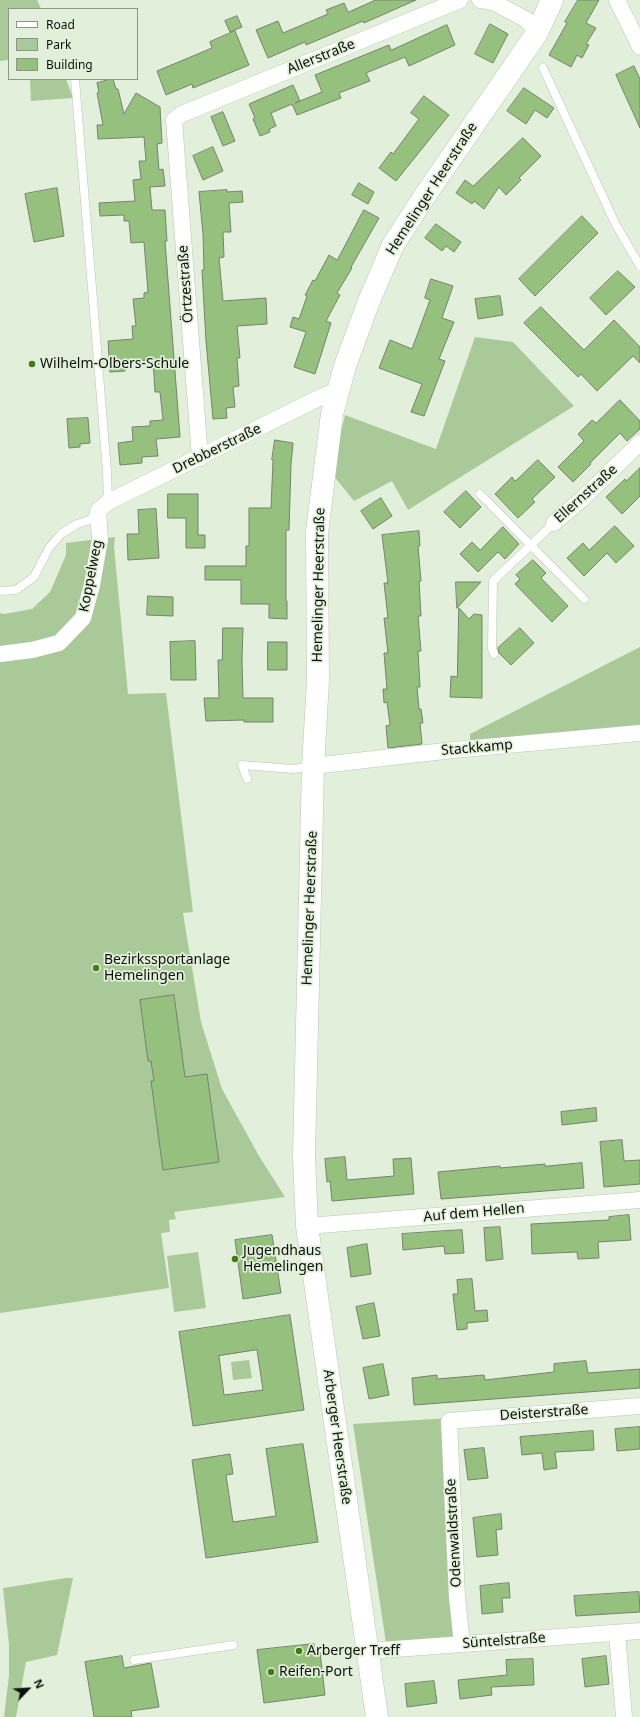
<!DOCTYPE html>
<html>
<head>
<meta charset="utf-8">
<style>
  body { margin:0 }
  #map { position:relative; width:640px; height:1717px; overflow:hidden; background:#e2f0db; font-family:"Noto Sans",sans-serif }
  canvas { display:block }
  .legend { position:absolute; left:8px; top:8px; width:130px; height:72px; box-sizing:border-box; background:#e2f0db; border:1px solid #8c9687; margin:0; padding:5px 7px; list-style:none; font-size:12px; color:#0c1009 }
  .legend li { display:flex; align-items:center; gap:8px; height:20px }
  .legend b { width:20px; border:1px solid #8c9687 }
  .north { position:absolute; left:8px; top:1669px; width:40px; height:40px; -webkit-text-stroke:3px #e2f0db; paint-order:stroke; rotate:65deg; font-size:11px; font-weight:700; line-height:16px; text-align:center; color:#0c1009 }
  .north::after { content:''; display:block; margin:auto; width:14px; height:18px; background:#0c1009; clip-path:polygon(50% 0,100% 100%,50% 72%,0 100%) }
</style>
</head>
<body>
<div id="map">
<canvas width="640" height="1717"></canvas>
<ul class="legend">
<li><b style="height:5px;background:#fff"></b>Road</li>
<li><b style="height:11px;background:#a9ca98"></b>Park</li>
<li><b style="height:11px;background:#95c07e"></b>Building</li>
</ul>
<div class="north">N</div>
</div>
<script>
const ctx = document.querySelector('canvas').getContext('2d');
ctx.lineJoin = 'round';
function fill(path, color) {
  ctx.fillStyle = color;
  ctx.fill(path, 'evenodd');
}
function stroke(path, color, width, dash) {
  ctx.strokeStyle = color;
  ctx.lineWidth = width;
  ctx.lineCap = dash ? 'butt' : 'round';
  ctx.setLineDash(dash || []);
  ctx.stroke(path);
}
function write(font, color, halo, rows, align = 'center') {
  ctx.font = font + ' "Noto Sans",sans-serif';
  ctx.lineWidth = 3.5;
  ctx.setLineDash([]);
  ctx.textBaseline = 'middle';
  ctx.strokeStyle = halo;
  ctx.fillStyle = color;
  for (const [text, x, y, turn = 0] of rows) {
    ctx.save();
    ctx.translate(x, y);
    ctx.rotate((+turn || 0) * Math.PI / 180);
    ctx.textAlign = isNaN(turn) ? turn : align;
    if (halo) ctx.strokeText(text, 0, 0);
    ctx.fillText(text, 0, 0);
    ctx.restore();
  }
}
const green = new Path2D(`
  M 0,0 L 37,0 L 41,9 L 9,9 L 9,60 L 0,61 Z
  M 30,79 L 66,79 L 73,98 L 31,101 Z
  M 475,337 L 513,342 L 574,406 L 408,510 L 392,481 L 354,501 L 333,475 L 335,456 L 345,415 L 436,449 Z
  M 115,537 L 114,547 L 128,694 L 166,693 L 193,912 L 183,913 L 201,1022 L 222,1089 L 259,1156 L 285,1197 L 174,1212 L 176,1219 L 169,1220 L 170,1232 L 161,1233 L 169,1288 L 0,1313 L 0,613 L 4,614 L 32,609 L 50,592 L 66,555 L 66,543 Z
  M 640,647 L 640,728 L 470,746 L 470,734 Z
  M 198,1252 L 206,1308 L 174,1312 L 167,1256 Z
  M 249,1360 L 252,1378 L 233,1380 L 231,1362 Z
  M 450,1418 L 467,1641 L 386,1643 L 353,1424 Z
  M 66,1578 L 73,1578 L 57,1655 L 26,1662 L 16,1717 L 4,1717 L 9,1675 L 9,1645 L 3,1588 Z`);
const building = new Path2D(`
  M 376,0 L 416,0 L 364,23 L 363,21 L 306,45 L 305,42 L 268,58 L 256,30 L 278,21 L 283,33 L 328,14 L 326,10 L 344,3 L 348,12 Z
  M 578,0 L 599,0 L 586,23 L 596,28 L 586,44 L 589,45 L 582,58 L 577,55 L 571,67 L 549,55 L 567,23 L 565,22 Z
  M 237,16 L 242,27 L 230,32 L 225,21 Z
  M 490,24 L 508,34 L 493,63 L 475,54 Z
  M 447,25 L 455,45 L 409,66 L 405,57 L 366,73 L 370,81 L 339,93 L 341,98 L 297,115 L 292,104 L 271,113 L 276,126 L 269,129 L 270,132 L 260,136 L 253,119 L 255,118 L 249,104 L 293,85 L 300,101 L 295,103 L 322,92 L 315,75 L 389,45 L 391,50 Z
  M 235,31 L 249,65 L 193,88 L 192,84 L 166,95 L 157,71 L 212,48 L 210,42 Z
  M 634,66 L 640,79 L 640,128 L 616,75 Z
  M 113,79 L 116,89 L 118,89 L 124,114 L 136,93 L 160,107 L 162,143 L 157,144 L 159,170 L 163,169 L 165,186 L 150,187 L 152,210 L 165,210 L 167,241 L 165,241 L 180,437 L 156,439 L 158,456 L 142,457 L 142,463 L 120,465 L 118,443 L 133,441 L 132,427 L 150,426 L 150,421 L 163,420 L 160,392 L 155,392 L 153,360 L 124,361 L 125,371 L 110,372 L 108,341 L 133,339 L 132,326 L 136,326 L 133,299 L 144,298 L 144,293 L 148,292 L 144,242 L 131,243 L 129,221 L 124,221 L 124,215 L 100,216 L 99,203 L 135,201 L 133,180 L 141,179 L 139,161 L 146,161 L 144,137 L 98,139 L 97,125 L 103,125 L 97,93 L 99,92 L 97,83 Z
  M 524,88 L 554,108 L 547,118 L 535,110 L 526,124 L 507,111 Z
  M 424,96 L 449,115 L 396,181 L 379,168 L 391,152 L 393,154 L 419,119 L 411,113 Z
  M 223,112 L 235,141 L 223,146 L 211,117 Z
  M 523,138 L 541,156 L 519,178 L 521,180 L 506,195 L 499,187 L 484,209 L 474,201 L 472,204 L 456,193 L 465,180 L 473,186 Z
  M 213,147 L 223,171 L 203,180 L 193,156 Z
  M 359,183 L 374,192 L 368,204 L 352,195 Z
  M 57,188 L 64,236 L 34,242 L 25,194 Z
  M 227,190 L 227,192 L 242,191 L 243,202 L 229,203 L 231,232 L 223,232 L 224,257 L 219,258 L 223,301 L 266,298 L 267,324 L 237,326 L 240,358 L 237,358 L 239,386 L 233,387 L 235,407 L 226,408 L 227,418 L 213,419 L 206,341 L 202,270 L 204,270 L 203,234 L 199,192 Z
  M 364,210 L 379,218 L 351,267 L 352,268 L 337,293 L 340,295 L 326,321 L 331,323 L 315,374 L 294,367 L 306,332 L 290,327 L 293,317 L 299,319 L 307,296 L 305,295 L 313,280 L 315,281 L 329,255 L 337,260 Z
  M 582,216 L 598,233 L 535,296 L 519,279 Z
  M 436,224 L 461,242 L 454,252 L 446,246 L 442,251 L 425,238 Z
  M 618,271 L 635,287 L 606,315 L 590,298 Z
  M 431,279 L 453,286 L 442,318 L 454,322 L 439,359 L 445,361 L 424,416 L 411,412 L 422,384 L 379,368 L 390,340 L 412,349 L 430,300 L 425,298 Z
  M 500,296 L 503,315 L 478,319 L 475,299 Z
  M 541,307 L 584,350 L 614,320 L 640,347 L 640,363 L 633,356 L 597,391 L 581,374 L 578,377 L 524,323 Z
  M 620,400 L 640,421 L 640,429 L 627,441 L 620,433 L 590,463 L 591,464 L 573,482 L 558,467 L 584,441 L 578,434 L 592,420 L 596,423 Z
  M 88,418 L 90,443 L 80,444 L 80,447 L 69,448 L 67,419 Z
  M 275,440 L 293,443 L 291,464 L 289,530 L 286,530 L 286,601 L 287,601 L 287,619 L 269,618 L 269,604 L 241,604 L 241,580 L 205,580 L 205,566 L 246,566 L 246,546 L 249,546 L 249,508 L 271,508 L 273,461 L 272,460 Z
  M 538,460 L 555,477 L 532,499 L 535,502 L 518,518 L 495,494 L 512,477 L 515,481 Z
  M 640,468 L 640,496 L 622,514 L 606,497 L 625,479 L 626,481 Z
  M 466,491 L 481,507 L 460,528 L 444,512 Z
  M 168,494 L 198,494 L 198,535 L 205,535 L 205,548 L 186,548 L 186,518 L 168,518 Z
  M 381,498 L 392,516 L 373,529 L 361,511 Z
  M 156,509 L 159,558 L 128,560 L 127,534 L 139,534 L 138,510 Z
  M 615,526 L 634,546 L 616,563 L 607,553 L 584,576 L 567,558 L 583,543 L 589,550 Z
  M 503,527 L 519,544 L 505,559 L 498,552 L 478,572 L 460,554 L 472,542 L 480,550 Z
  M 419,531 L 420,546 L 418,546 L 421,581 L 419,581 L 421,616 L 418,616 L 421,651 L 418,651 L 420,687 L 417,687 L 419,709 L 421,709 L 423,723 L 420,723 L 422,744 L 388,748 L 386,726 L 390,725 L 387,702 L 384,703 L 383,689 L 387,689 L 384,653 L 388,653 L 384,618 L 388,618 L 384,583 L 388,583 L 382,535 Z
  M 533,560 L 546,573 L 541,578 L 568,606 L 552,622 L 515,584 L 520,579 L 516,575 Z
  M 456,582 L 481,582 L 457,608 Z
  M 148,596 L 173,597 L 173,616 L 147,615 Z
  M 459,608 L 469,619 L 474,614 L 482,615 L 482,698 L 450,697 L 451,676 L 457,677 Z
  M 223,628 L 243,628 L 242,659 L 243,698 L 273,698 L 273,722 L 244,722 L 244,720 L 206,721 L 204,698 L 219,698 L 218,660 L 222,660 Z
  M 520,628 L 534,643 L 511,665 L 499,653 L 498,648 Z
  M 195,641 L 196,680 L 171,680 L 170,642 Z
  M 268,642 L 287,642 L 287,670 L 268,670 Z
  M 174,995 L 185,1077 L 207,1074 L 219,1162 L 163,1170 L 151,1081 L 154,1081 L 151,1061 L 148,1061 L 140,1000 Z
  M 596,1108 L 597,1121 L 562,1125 L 561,1112 Z
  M 622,1140 L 624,1161 L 640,1160 L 640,1184 L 604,1187 L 600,1142 Z
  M 345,1157 L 347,1180 L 394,1176 L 393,1159 L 411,1158 L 414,1194 L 332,1201 L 330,1181 L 327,1182 L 325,1159 Z
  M 582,1163 L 584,1188 L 441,1199 L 438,1172 L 500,1166 L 500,1168 L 545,1164 L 545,1166 Z
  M 629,1215 L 631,1240 L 598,1242 L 599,1258 L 578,1259 L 577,1252 L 532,1254 L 531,1224 L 609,1220 L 609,1217 Z
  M 500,1227 L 503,1259 L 486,1261 L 484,1228 Z
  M 462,1230 L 464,1253 L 445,1254 L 444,1246 L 403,1250 L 402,1234 Z
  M 272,1235 L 281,1293 L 243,1299 L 235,1240 Z
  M 367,1244 L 371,1274 L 351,1277 L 347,1248 Z
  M 472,1279 L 475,1311 L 487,1310 L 488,1321 L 467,1323 L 467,1329 L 457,1330 L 453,1294 L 458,1294 L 457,1280 Z
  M 374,1303 L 380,1336 L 363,1339 L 356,1307 Z
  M 290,1315 L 304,1410 L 193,1426 L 179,1332 ZM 257,1350 L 263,1390 L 224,1395 L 219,1356 Z
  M 586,1361 L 588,1373 L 640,1369 L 640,1388 L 414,1405 L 412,1378 L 437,1375 L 437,1379 L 484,1375 L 485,1380 L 554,1372 L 554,1364 Z
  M 383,1364 L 389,1395 L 369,1399 L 363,1368 Z
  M 640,1427 L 640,1449 L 617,1451 L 615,1429 Z
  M 593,1431 L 594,1450 L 555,1452 L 557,1468 L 544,1470 L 542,1453 L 522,1455 L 520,1437 Z
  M 303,1444 L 318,1542 L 206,1558 L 192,1460 L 230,1454 L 233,1474 L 226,1475 L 233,1522 L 276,1516 L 266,1449 Z
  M 484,1448 L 488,1478 L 468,1480 L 464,1450 Z
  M 501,1514 L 502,1529 L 496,1530 L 498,1555 L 477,1557 L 473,1518 Z
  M 509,1583 L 510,1598 L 502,1598 L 503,1612 L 482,1614 L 480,1586 Z
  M 639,1592 L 640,1612 L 576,1616 L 574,1596 Z
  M 314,1644 L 315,1652 L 320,1652 L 325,1695 L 264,1703 L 257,1650 Z
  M 122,1656 L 124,1668 L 151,1663 L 159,1707 L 131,1711 L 132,1717 L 94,1717 L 85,1662 Z
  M 606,1656 L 609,1684 L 585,1687 L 582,1659 Z
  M 533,1659 L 534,1685 L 491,1687 L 492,1695 L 460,1699 L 458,1680 L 507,1675 L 506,1660 Z
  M 434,1681 L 437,1703 L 407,1707 L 405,1684 Z`);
const service = new Path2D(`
  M 543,68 L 616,225 L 640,266
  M 75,79 L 107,472 L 108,502
  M 480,494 L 584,599
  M 0,591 L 16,590 L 34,577 L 49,548 L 61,534 L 77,524 L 90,520 L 98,511
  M 494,654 L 492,649 L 493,581 L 554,523
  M 247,779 L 242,765 L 293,769 L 312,766
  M 134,1660 L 233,1645`);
const minor = new Path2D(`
  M 480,0 L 493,2 L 527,20 L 537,33
  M 617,0 L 640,47
  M 200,458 L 174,120 L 182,114 L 460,0
  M 554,523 L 582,499 L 640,443
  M 0,654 L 32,650 L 59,643 L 83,618 L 92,585 L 100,539 L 98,511 L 108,502 L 323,396 L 339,390
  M 313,766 L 453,750 L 640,733
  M 307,1226 L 640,1200
  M 617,1633 L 624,1717
  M 462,1644 L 457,1597 L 449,1421 L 640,1406
  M 368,1651 L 640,1631`);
const secondary = new Path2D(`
  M 377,1717 L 307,1226 L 304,1156 L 313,766 L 318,681 L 317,532 L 332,414 L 345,366 L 369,301 L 393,245 L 426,194 L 537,33 L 552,0`);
const markers = [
  [32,364,4,"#427c14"],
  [96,968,4,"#427c14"],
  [235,1259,4,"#427c14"],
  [299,1651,4,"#427c14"],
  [271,1672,4,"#427c14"]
];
const streetNames = [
  ["Allerstraße",321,57,-22],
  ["Hemelinger Heerstraße",432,189,-57],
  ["Örtzestraße",186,284,-94],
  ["Drebberstraße",217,449,-26],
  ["Ellernstraße",586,494,-42],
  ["Koppelweg",91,576,-79],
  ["Hemelinger Heerstraße",319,585,-89],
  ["Stackkamp",477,748,-5],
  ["Hemelinger Heerstraße",310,908,-88],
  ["Auf dem Hellen",474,1213,-5],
  ["Deisterstraße",544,1413,-4],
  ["Arberger Heerstraße",337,1437,82],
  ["Odenwaldstraße",454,1533,-93],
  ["Süntelstraße",504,1641,-4]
];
const poiNames = [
  ["Wilhelm-Olbers-Schule",40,364],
  ["Bezirkssportanlage",104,960],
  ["Hemelingen",104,976],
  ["Jugendhaus",243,1251],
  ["Hemelingen",243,1267],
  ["Arberger Treff",307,1651],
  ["Reifen-Port",279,1672]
];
fill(green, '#a9ca98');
fill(building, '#95c07e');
stroke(building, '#76826f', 1);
stroke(service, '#b9c6b2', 9);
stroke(minor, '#b9c6b2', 17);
stroke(secondary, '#b9c6b2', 23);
stroke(service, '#fff', 8);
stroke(minor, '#fff', 16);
stroke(secondary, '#fff', 22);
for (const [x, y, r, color] of markers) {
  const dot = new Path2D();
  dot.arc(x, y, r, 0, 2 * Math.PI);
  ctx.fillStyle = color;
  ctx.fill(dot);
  stroke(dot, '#e2f0db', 1.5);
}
write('14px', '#0c1009', '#e2f0db', streetNames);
write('14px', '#0c1009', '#e2f0db', poiNames, 'left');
</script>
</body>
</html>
